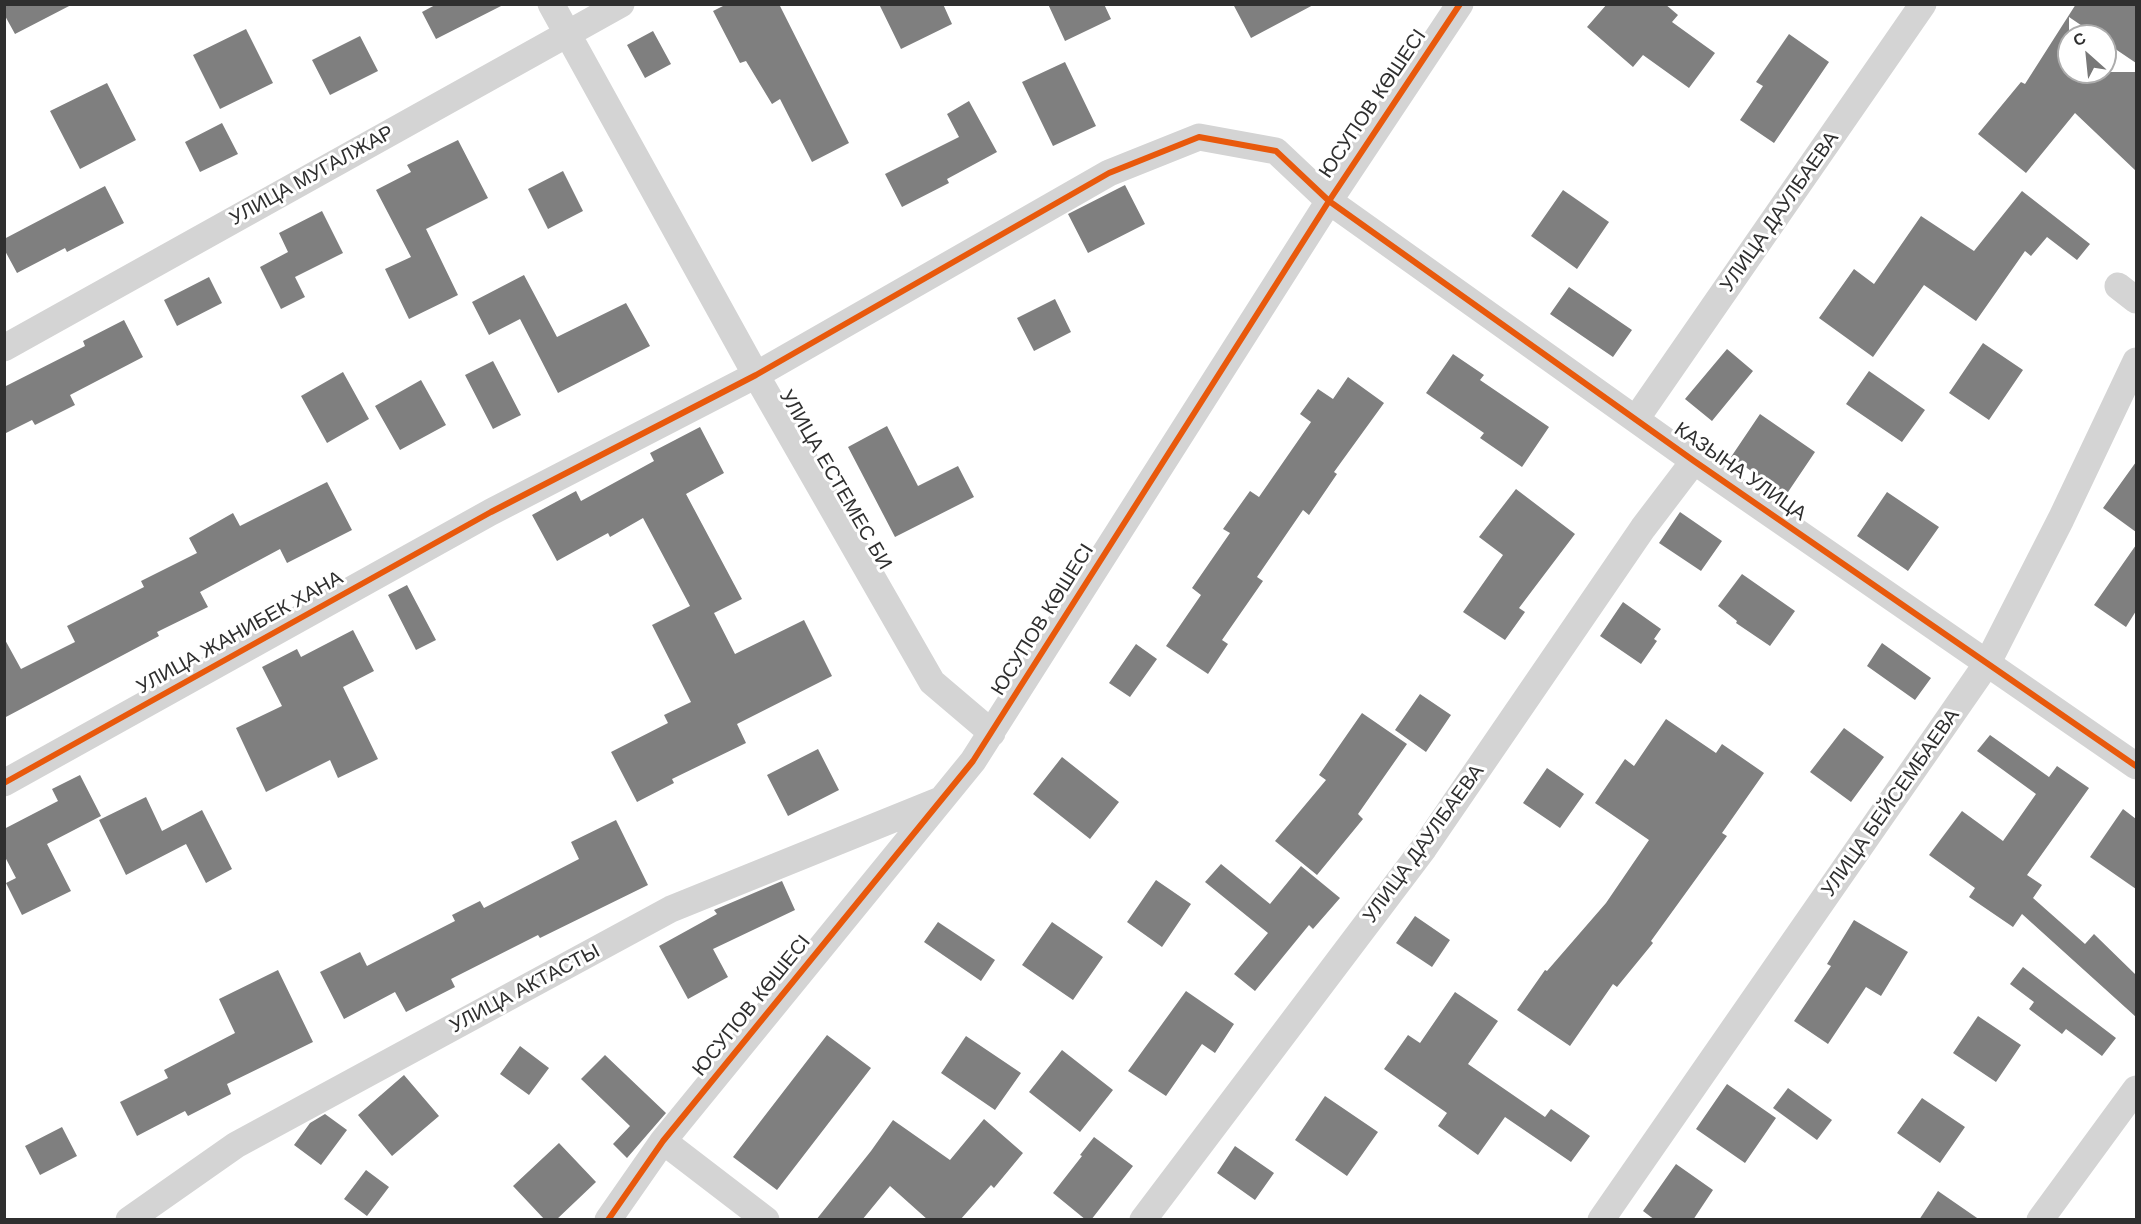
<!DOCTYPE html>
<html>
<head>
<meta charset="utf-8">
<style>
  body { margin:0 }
  #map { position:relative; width:2141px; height:1224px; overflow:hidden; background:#fff; font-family:Arial,sans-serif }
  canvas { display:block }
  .frame { position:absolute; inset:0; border:6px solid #2f2f2f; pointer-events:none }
  .north { position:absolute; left:2057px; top:24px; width:60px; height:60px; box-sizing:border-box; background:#fff; border:2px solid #acacac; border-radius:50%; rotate:333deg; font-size:16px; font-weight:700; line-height:24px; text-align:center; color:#2f2f2f }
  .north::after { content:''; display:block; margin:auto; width:21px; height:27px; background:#787878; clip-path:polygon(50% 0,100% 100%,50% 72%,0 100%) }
</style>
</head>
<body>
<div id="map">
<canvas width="2141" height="1224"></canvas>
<div class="frame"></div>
<div class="north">С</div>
</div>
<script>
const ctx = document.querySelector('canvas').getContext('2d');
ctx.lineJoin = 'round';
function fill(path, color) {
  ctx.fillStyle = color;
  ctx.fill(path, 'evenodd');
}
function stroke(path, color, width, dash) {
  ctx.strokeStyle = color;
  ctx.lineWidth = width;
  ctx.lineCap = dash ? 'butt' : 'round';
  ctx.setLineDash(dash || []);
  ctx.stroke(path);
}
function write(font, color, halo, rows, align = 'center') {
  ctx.font = font + ' Arial,sans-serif';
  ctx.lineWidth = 6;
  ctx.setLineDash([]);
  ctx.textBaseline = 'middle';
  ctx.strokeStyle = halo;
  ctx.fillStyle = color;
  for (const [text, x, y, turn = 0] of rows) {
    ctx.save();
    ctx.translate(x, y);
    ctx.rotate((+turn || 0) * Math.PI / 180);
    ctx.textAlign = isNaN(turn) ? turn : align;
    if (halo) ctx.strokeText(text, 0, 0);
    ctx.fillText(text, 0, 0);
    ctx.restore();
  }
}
const building = new Path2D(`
  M 4,4 L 73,4 L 15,34 L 4,14 Z
  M 437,4 L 505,4 L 436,39 L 422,12 Z
  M 727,4 L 779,4 L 849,143 L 812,162 L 780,99 L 772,104 L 746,61 L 740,63 L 713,11 Z
  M 879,4 L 943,4 L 952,24 L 901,49 Z
  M 1048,4 L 1104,4 L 1111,19 L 1065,41 Z
  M 1233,4 L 1315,4 L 1251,38 Z
  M 1607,4 L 1665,4 L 1678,15 L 1672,22 L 1715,53 L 1689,88 L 1643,55 L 1633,67 L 1587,27 Z
  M 2076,4 L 2136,4 L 2136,63 L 2105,42 L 2105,36 L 2097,36 L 2069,17 L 2069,72 L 2136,72 L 2136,171 L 2075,113 L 2026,173 L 1978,134 L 2021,82 L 2025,84 Z
  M 246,29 L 273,83 L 220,109 L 193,55 Z
  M 653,31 L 671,64 L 645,78 L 627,45 Z
  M 1789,34 L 1829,62 L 1774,143 L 1740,120 L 1763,86 L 1756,82 Z
  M 360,36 L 378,71 L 330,95 L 312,60 Z
  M 1065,62 L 1096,126 L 1053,146 L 1022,82 Z
  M 107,83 L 136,140 L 80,169 L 50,111 Z
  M 969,101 L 997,152 L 947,179 L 949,183 L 902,207 L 885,174 L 959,137 L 947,114 Z
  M 222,123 L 238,154 L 200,172 L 185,142 Z
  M 458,140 L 488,198 L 426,229 L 458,295 L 409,319 L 385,269 L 411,257 L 376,190 L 411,172 L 407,165 Z
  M 563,171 L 583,211 L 548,229 L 528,189 Z
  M 1125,185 L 1145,224 L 1088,253 L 1068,214 Z
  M 105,186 L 124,223 L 67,252 L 65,248 L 17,273 L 4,249 L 4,239 Z
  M 1563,190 L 1609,222 L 1577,269 L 1531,236 Z
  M 2022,191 L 2090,244 L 2077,260 L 2047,237 L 2031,256 L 2025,251 L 1976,321 L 1924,285 L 1873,357 L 1819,318 L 1854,269 L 1874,284 L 1921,216 L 1974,251 Z
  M 322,211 L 343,253 L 295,277 L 305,297 L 281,309 L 260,267 L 288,252 L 279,233 Z
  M 524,275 L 557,337 L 626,303 L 650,346 L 558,393 L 520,319 L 489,335 L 472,302 Z
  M 209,277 L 222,303 L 177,326 L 164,300 Z
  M 1569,287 L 1632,330 L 1613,357 L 1550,314 Z
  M 1055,299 L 1071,332 L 1034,351 L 1017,318 Z
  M 124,320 L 143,357 L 70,395 L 75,405 L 35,425 L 32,420 L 4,434 L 4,387 L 85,346 L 83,341 Z
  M 1983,343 L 2023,370 L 1989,420 L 1949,393 Z
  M 1727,349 L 1753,371 L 1712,421 L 1685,399 Z
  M 1453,354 L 1484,375 L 1480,380 L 1549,427 L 1522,467 L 1480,438 L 1484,433 L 1426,393 Z
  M 493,361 L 521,415 L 493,429 L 465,375 Z
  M 1869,371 L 1925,410 L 1902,442 L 1846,404 Z
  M 343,372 L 369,419 L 327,443 L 301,396 Z
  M 1348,377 L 1384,403 L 1334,472 L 1337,474 L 1309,515 L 1303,510 L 1257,577 L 1263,581 L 1222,640 L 1228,644 L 1208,674 L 1166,646 L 1201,595 L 1192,588 L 1230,533 L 1223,529 L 1250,491 L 1259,497 L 1311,422 L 1300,414 L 1318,389 L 1333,399 Z
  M 421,380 L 446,425 L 400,450 L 375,406 Z
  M 1760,414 L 1815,452 L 1786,495 L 1731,457 Z
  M 887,426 L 918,486 L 958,466 L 974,497 L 895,537 L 848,447 Z
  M 700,427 L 724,473 L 686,494 L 742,599 L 714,613 L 735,654 L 804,620 L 832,676 L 737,724 L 746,743 L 672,779 L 674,783 L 637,802 L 611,752 L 668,723 L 664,715 L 691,702 L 652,625 L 690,606 L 643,518 L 610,537 L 608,533 L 557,561 L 532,515 L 576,491 L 581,501 L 654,461 L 650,453 Z
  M 2136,462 L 2136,532 L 2103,508 Z
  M 327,482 L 352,530 L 287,563 L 280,549 L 200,592 L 208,607 L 157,632 L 159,636 L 4,718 L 4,638 L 21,669 L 75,642 L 67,626 L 144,587 L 141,581 L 197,553 L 189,538 L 233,513 L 240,526 Z
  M 1516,489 L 1575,534 L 1519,608 L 1525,612 L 1505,640 L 1463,612 L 1503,555 L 1479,537 Z
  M 1887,492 L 1939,527 L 1908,571 L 1857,536 Z
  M 1680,512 L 1722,541 L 1701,571 L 1659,543 Z
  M 2136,545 L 2136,611 L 2126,627 L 2094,605 Z
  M 1742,574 L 1795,611 L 1770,646 L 1736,623 L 1737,621 L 1718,606 Z
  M 407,585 L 436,640 L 416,650 L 388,595 Z
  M 1623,602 L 1661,629 L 1654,639 L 1657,641 L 1641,664 L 1600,636 Z
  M 353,630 L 374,671 L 343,687 L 378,759 L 338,778 L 330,760 L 266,792 L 236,728 L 282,706 L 262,667 L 297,649 L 301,657 Z
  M 1882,643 L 1931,678 L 1915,700 L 1867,666 Z
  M 1136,644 L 1157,659 L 1130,697 L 1109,683 Z
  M 1420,694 L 1451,715 L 1426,752 L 1395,730 Z
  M 1362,713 L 1407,744 L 1358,814 L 1363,819 L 1317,875 L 1275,841 L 1326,780 L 1319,775 Z
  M 1666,719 L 1716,753 L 1722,744 L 1764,773 L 1722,833 L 1727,836 L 1651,941 L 1653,943 L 1617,987 L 1613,984 L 1570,1046 L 1517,1010 L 1545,970 L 1547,971 L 1606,903 L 1649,840 L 1595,803 L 1625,759 L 1634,766 Z
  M 1844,728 L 1884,757 L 1851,802 L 1810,772 Z
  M 1990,735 L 2049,777 L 2057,766 L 2089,788 L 2027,875 L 2042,885 L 2033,898 L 2085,944 L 2094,934 L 2136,975 L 2136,1017 L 2022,914 L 2013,927 L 1969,897 L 1975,888 L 1929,855 L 1962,811 L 2003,841 L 2036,794 L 1977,751 Z
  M 818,749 L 839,790 L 788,816 L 767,775 Z
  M 1062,757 L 1119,802 L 1090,839 L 1033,794 Z
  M 1547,768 L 1584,794 L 1560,828 L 1523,803 Z
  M 80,775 L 101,816 L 47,844 L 71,891 L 22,915 L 6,883 L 16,878 L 4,855 L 4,829 L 58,801 L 52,789 Z
  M 146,797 L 162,831 L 202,810 L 232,869 L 206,883 L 186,844 L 126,875 L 99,820 Z
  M 2123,809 L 2136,819 L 2136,889 L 2090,857 Z
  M 616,820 L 648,885 L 540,938 L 538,935 L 451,979 L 455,987 L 406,1012 L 395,992 L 344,1019 L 320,972 L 360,952 L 367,966 L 455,921 L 452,915 L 480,901 L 484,908 L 579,859 L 571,842 Z
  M 1221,864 L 1270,904 L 1301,866 L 1340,898 L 1313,929 L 1309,925 L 1255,991 L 1234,974 L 1268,933 L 1205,882 Z
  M 1156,880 L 1191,904 L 1162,947 L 1127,922 Z
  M 782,881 L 795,910 L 713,949 L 728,977 L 688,999 L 659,946 L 717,914 L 714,910 Z
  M 1415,916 L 1450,940 L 1432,967 L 1396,943 Z
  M 1854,920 L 1908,952 L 1881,996 L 1866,987 L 1828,1044 L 1794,1021 L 1831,966 L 1827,964 Z
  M 938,922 L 995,960 L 981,981 L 924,942 Z
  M 1052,922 L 1103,957 L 1073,1000 L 1022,965 Z
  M 2023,967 L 2116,1038 L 2102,1056 L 2066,1029 L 2062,1034 L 2029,1009 L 2034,1002 L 2010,984 Z
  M 278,970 L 313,1042 L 227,1084 L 231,1094 L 188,1116 L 185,1111 L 137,1136 L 120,1102 L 168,1078 L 164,1070 L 235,1033 L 219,999 Z
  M 1186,991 L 1234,1024 L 1215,1053 L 1202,1044 L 1166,1096 L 1128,1071 Z
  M 1455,992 L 1498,1021 L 1468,1064 L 1545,1117 L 1551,1109 L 1590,1136 L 1571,1162 L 1505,1117 L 1478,1155 L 1438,1126 L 1447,1113 L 1384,1069 L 1408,1035 L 1420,1043 Z
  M 1978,1016 L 2021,1045 L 1996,1082 L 1953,1053 Z
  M 827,1035 L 871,1068 L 777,1190 L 733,1157 Z
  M 966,1036 L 1021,1073 L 995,1110 L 941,1073 Z
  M 520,1046 L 549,1068 L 529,1095 L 500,1074 Z
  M 1062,1050 L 1113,1090 L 1080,1132 L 1029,1092 Z
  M 605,1055 L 666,1113 L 627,1158 L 613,1144 L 630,1126 L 581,1079 Z
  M 404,1075 L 439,1116 L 392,1156 L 358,1115 Z
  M 1727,1084 L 1776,1118 L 1745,1163 L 1696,1129 Z
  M 1788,1088 L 1832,1120 L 1817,1140 L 1773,1108 Z
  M 1325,1096 L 1378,1132 L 1347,1176 L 1295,1140 Z
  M 1922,1098 L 1965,1127 L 1940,1163 L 1897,1133 Z
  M 325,1114 L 347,1130 L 321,1165 L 294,1145 L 310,1123 Z
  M 984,1119 L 1023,1153 L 994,1188 L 991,1185 L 960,1220 L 928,1220 L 890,1186 L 862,1220 L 816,1220 L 871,1151 L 893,1120 L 950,1160 Z
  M 62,1127 L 77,1156 L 40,1175 L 25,1146 Z
  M 1094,1137 L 1133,1166 L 1091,1220 L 1086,1220 L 1053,1193 L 1082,1156 L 1080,1155 Z
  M 559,1143 L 596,1182 L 556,1220 L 545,1220 L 513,1186 Z
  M 1235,1146 L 1274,1173 L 1255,1200 L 1217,1173 Z
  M 1676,1164 L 1713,1190 L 1693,1220 L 1655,1220 L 1643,1211 Z
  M 366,1170 L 389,1187 L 367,1216 L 344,1199 Z
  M 1938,1191 L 1980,1220 L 1919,1220 Z`);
const minor = new Path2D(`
  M 551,4 L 756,375 L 932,682 L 992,733
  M 2118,286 L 2136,300
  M 4,348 L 621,4
  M 1636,419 L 1923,4
  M 4,783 L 491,512 L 756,375 L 1109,173 L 1199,137 L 1276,151 L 1329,201 L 1694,461 L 2136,766
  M 663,1141 L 766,1220
  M 129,1220 L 236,1145 L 671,909 L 938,801
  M 608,1220 L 663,1141 L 973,761 L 1329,201 L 1460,4
  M 1143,1220 L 1424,848 L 1643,528 L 1694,461
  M 1601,1220 L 1988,662 L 2061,519 L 2136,361
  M 2040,1220 L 2136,1089`);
const cycleway = new Path2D(`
  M 4,783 L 491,512 L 756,375 L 1109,173 L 1199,137 L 1276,151 L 1329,201 L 1694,461 L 2136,766
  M 608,1220 L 663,1141 L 973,761 L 1329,201 L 1460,4`);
const streetNames = [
  ["ЮСУПОВ КӨШЕСІ",1373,104,-56],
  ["УЛИЦА МУГАЛЖАР",312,176,-29],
  ["УЛИЦА ДАУЛБАЕВА",1780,212,-55],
  ["КАЗЫНА УЛИЦА",1740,472,35],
  ["УЛИЦА ЕСТЕМЕС БИ",835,480,60],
  ["ЮСУПОВ КӨШЕСІ",1043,620,-58],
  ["УЛИЦА ЖАНИБЕК ХАНА",240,633,-29],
  ["УЛИЦА БЕЙСЕМБАЕВА",1891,803,-55],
  ["УЛИЦА ДАУЛБАЕВА",1424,844,-54],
  ["УЛИЦА АКТАСТЫ",525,989,-28],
  ["ЮСУПОВ КӨШЕСІ",752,1006,-51]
];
fill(building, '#7f7f7f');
stroke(minor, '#d4d4d4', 27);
stroke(cycleway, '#e8590c', 6);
write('20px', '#2f2f2f', '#fff', streetNames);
</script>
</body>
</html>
